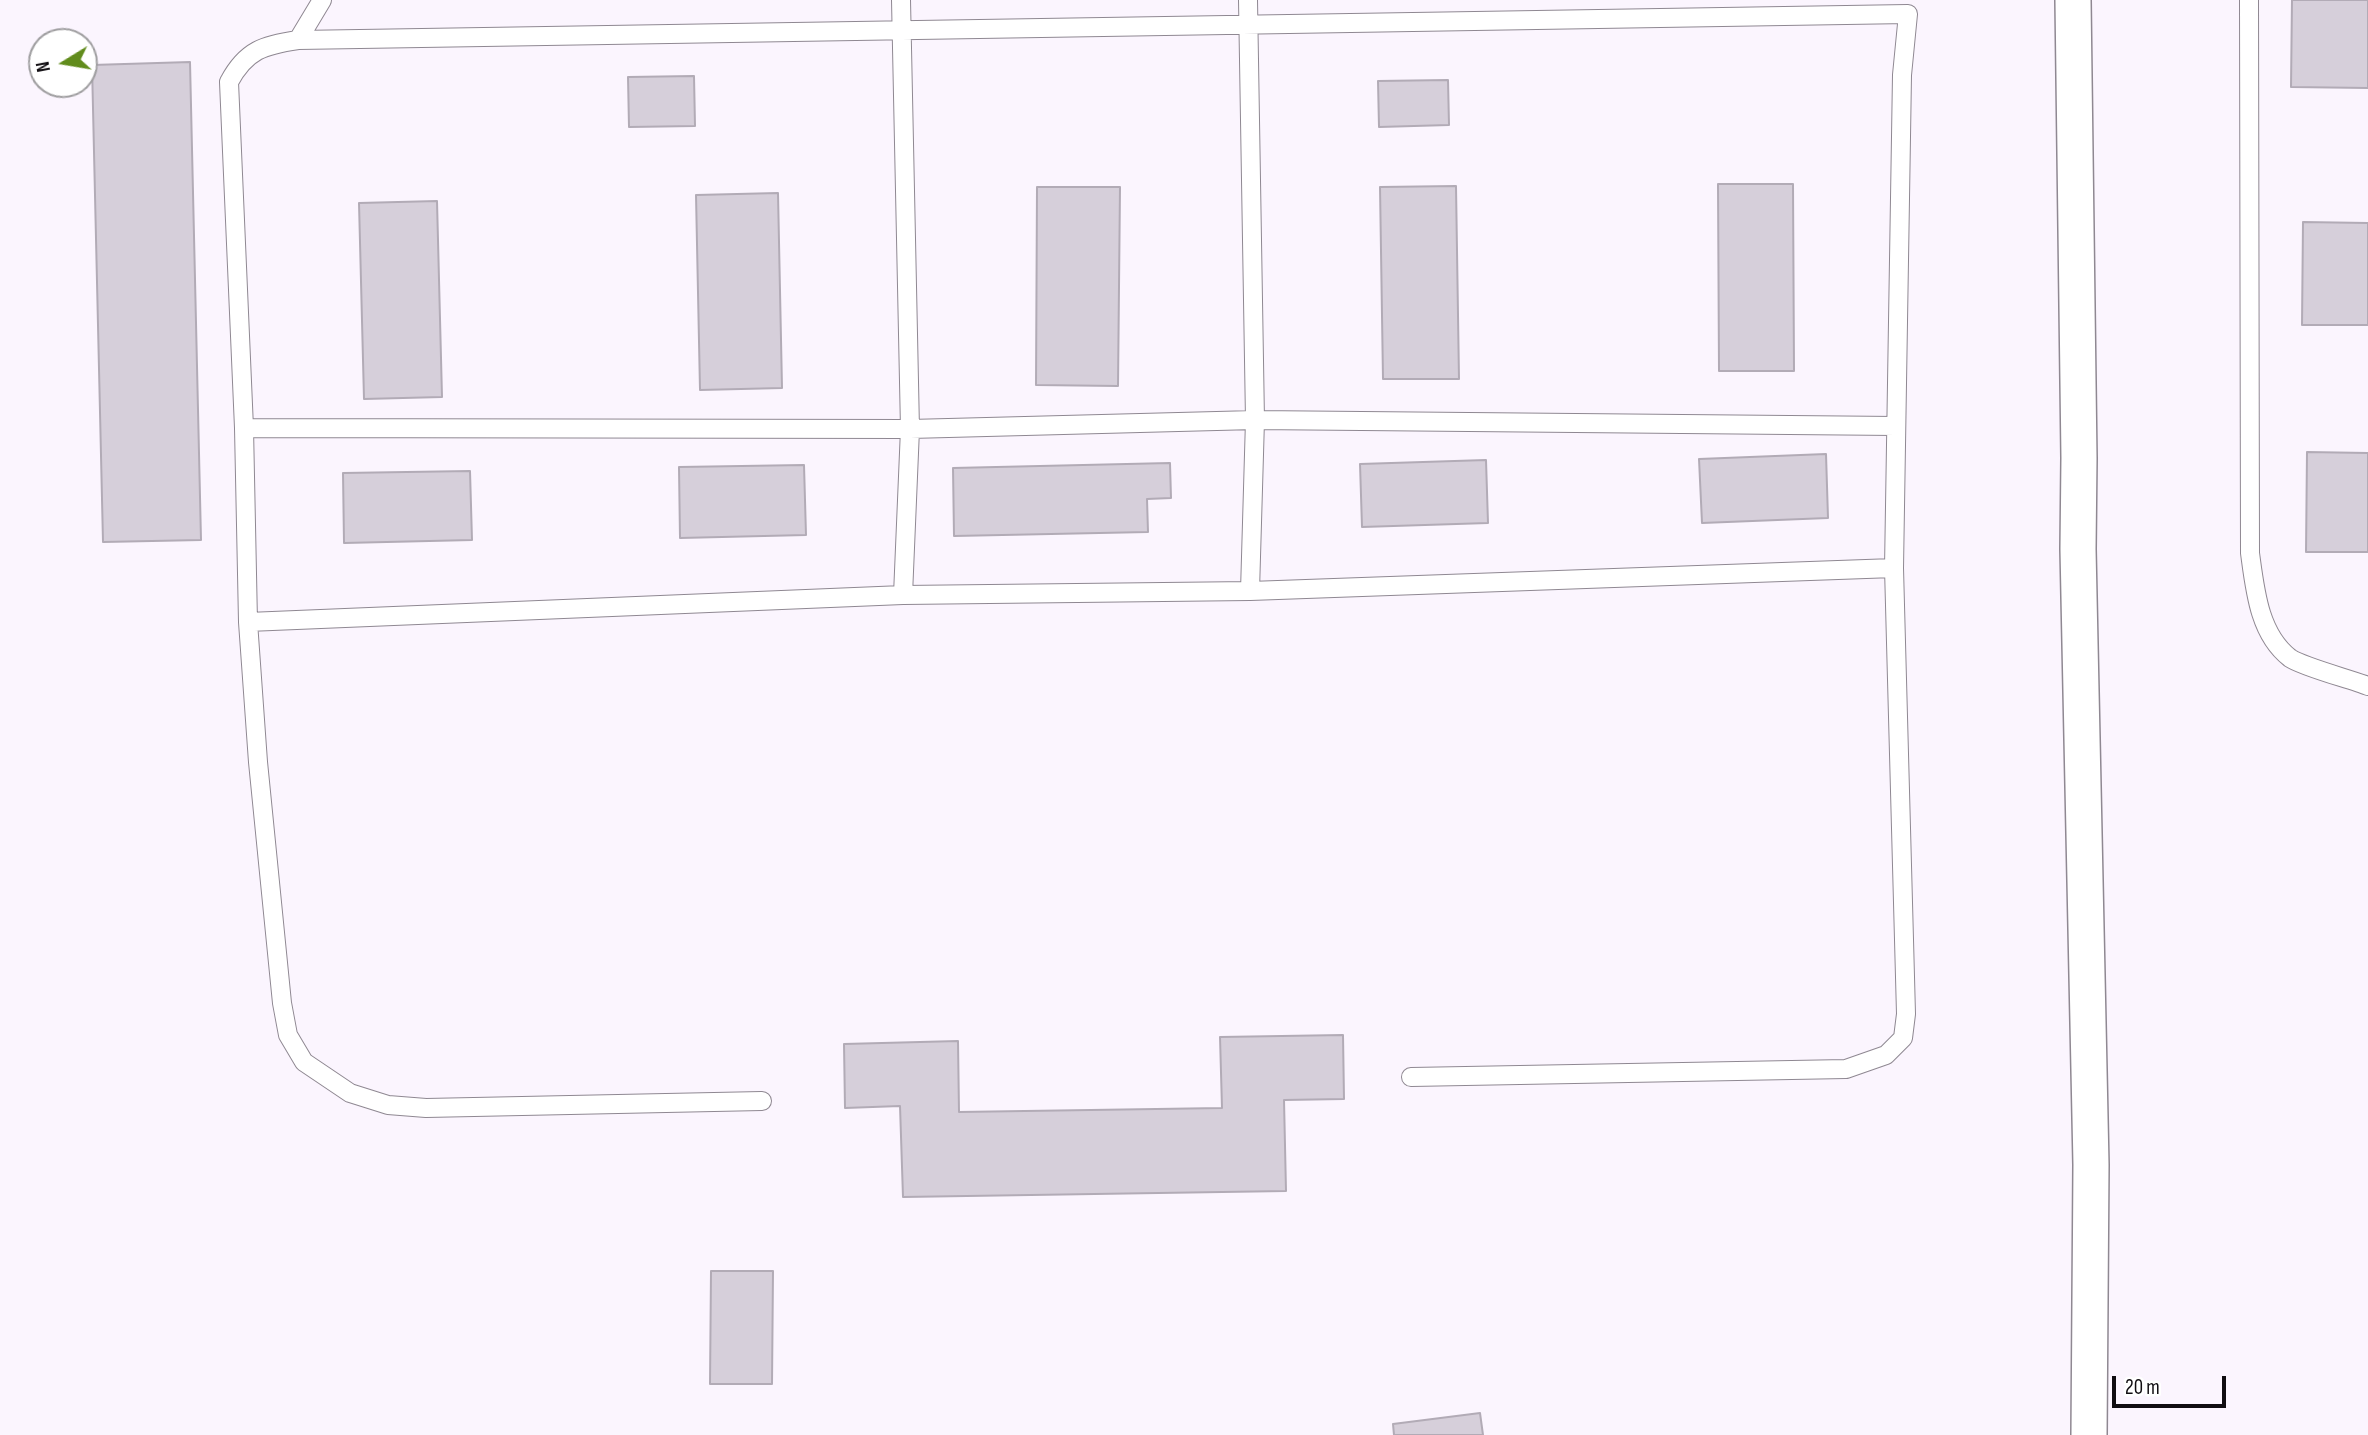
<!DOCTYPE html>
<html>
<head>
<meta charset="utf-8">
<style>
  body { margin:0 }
  #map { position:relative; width:2368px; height:1435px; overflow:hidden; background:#fbf5fe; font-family:"Sofia Sans Condensed",sans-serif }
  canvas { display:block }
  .north { position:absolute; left:28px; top:28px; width:70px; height:70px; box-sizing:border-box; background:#fff; border:2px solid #9f9ea0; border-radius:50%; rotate:259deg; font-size:19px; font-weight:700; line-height:28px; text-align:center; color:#100d11 }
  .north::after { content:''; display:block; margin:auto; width:24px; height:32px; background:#618c1c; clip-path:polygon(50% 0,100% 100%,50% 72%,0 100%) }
  .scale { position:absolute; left:2112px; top:1376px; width:114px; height:32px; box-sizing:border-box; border:4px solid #100d11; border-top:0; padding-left:9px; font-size:21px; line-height:24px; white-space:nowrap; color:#100d11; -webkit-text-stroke:5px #fff; paint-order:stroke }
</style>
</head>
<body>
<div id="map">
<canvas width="2368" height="1435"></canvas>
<div class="north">N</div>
<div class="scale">20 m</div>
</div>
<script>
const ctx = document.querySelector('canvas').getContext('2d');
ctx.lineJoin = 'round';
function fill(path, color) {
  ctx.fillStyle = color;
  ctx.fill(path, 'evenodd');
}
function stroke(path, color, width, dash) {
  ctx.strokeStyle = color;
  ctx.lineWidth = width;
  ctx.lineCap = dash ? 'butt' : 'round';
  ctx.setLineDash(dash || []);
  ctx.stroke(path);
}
const building = new Path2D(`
  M 2292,0 L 2368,0 L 2368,88 L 2291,87 Z
  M 190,62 L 201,540 L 103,542 L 92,65 Z
  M 694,76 L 695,126 L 629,127 L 628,77 Z
  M 1448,80 L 1449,125 L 1379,127 L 1378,81 Z
  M 1718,184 L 1793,184 L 1794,371 L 1719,371 Z
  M 1456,186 L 1459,379 L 1383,379 L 1380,187 Z
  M 1037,187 L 1120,187 L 1118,386 L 1036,385 Z
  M 778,193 L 782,388 L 700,390 L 696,195 Z
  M 437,201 L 442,397 L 364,399 L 359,203 Z
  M 2303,222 L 2368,223 L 2368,325 L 2302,325 Z
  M 2307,452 L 2368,453 L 2368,552 L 2306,552 Z
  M 1826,454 L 1828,518 L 1702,523 L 1699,459 Z
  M 1486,460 L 1488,523 L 1362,527 L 1360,464 Z
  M 1170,463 L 1171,498 L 1147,499 L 1148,532 L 954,536 L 953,468 Z
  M 804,465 L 806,535 L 680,538 L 679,467 Z
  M 470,471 L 472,540 L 344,543 L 343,473 Z
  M 1343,1035 L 1344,1099 L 1284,1100 L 1286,1191 L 903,1197 L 900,1106 L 845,1108 L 844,1044 L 958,1041 L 959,1112 L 1222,1108 L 1220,1037 Z
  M 711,1271 L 773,1271 L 772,1384 L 710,1384 Z
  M 1480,1413 L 1483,1435 L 1394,1435 L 1393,1424 Z`);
const service = new Path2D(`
  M 901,0 L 910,429 L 903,595
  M 1248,0 L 1255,420 L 1250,591
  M 2249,0 L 2250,553 C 2255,590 2259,634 2290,658 C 2303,667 2350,679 2368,686
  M 298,40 L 322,0
  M 244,428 L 910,429 L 1255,420 L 1896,426
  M 248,622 L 903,595 L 1250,591 L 1894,568
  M 762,1101 L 426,1108 L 388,1105 L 350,1093 L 304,1062 L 288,1035 L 282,1003 L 258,762 L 248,622 L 244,428 L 229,82 C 246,50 264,45 298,40 L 1908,14 L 1902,75 L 1894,568 L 1906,1014 L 1903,1038 L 1886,1055 L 1846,1069 L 1411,1077`);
const minor = new Path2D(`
  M 2073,0 L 2079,458 L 2078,549 L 2091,1165 L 2089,1435`);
fill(building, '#d6cfda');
stroke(building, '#b2abb6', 2);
stroke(service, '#8f8892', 20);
stroke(minor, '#8f8892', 38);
stroke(service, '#fff', 18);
stroke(minor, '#fff', 35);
</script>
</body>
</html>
